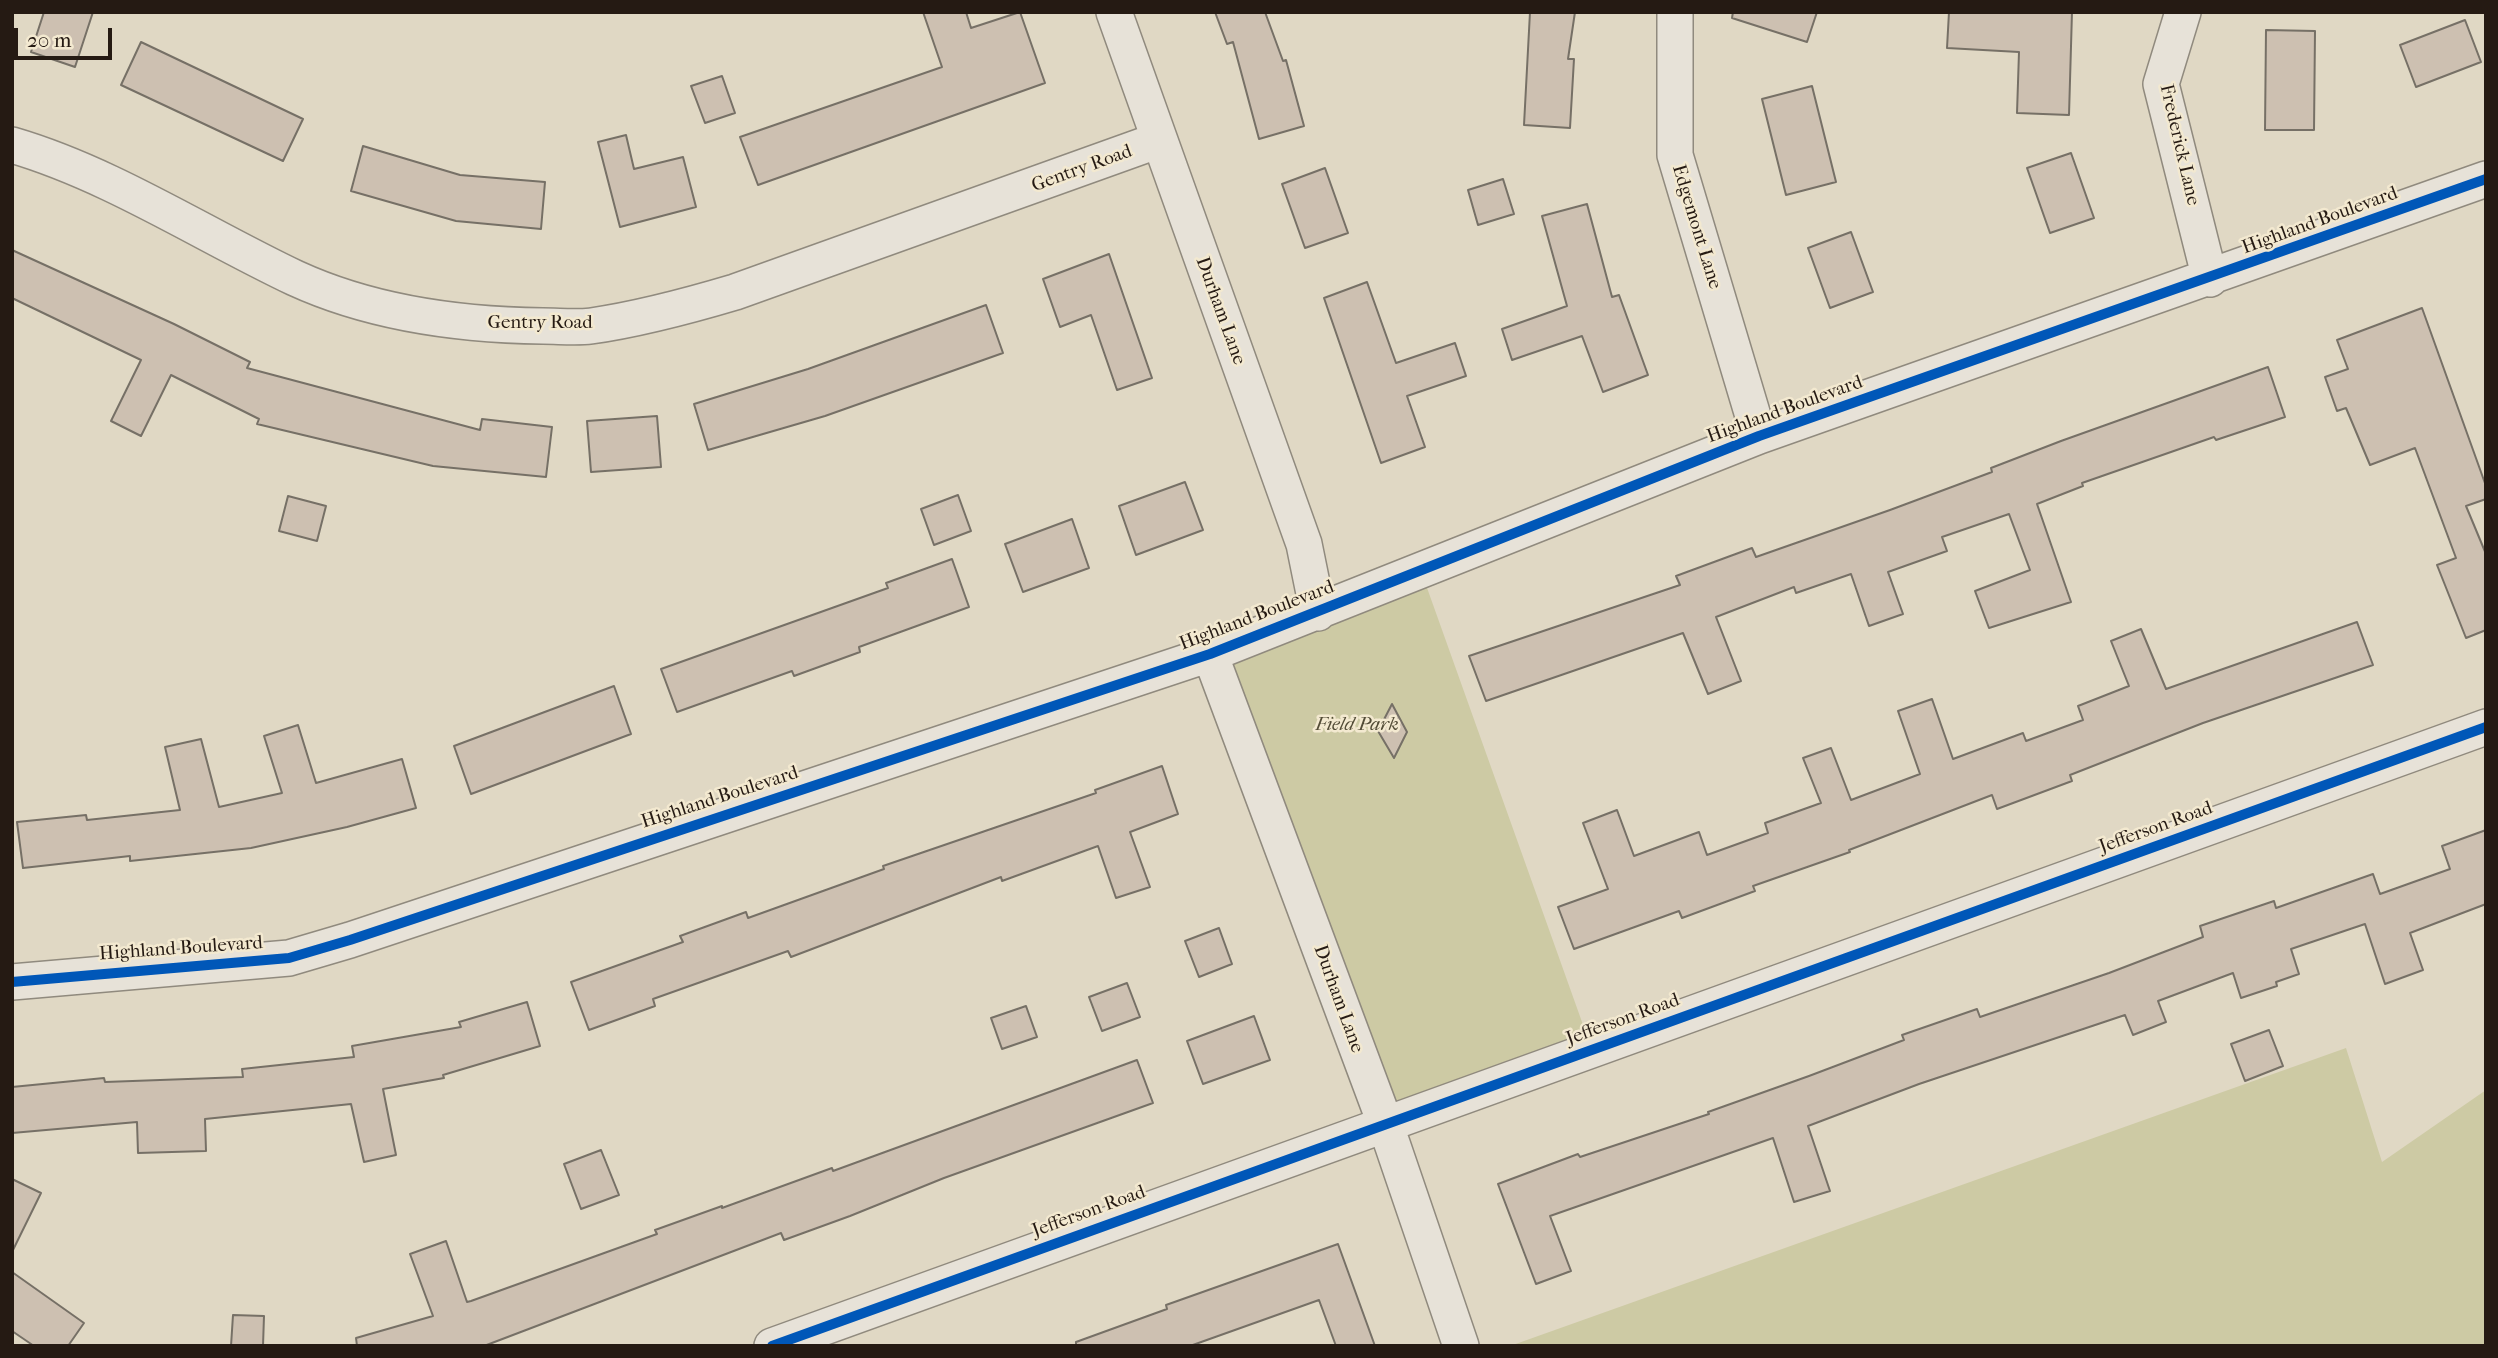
<!DOCTYPE html>
<html>
<head>
<meta charset="utf-8">
<style>
  body { margin:0 }
  #map { position:relative; width:2498px; height:1358px; overflow:hidden; background:#e0d8c4; font-family:"IM FELL French Canon",serif }
  canvas { display:block }
  .frame { position:absolute; inset:0; border:14px solid #251a13; pointer-events:none }
  .scale { position:absolute; left:14px; top:28px; width:98px; height:32px; box-sizing:border-box; border:4px solid #251a13; border-top:0; padding-left:9px; font-size:21px; line-height:24px; white-space:nowrap; color:#251a13; -webkit-text-stroke:5px #f3e9d0; paint-order:stroke }
</style>
</head>
<body>
<div id="map">
<canvas width="2498" height="1358"></canvas>
<div class="frame"></div>
<div class="scale">20 m</div>
</div>
<script>
const ctx = document.querySelector('canvas').getContext('2d');
ctx.lineJoin = 'round';
function fill(path, color) {
  ctx.fillStyle = color;
  ctx.fill(path, 'evenodd');
}
function stroke(path, color, width, dash) {
  ctx.strokeStyle = color;
  ctx.lineWidth = width;
  ctx.lineCap = dash ? 'butt' : 'round';
  ctx.setLineDash(dash || []);
  ctx.stroke(path);
}
function write(font, color, halo, rows, align = 'center') {
  ctx.font = font + ' "IM FELL French Canon",serif';
  ctx.lineWidth = 5;
  ctx.setLineDash([]);
  ctx.textBaseline = 'middle';
  ctx.strokeStyle = halo;
  ctx.fillStyle = color;
  for (const [text, x, y, turn = 0] of rows) {
    ctx.save();
    ctx.translate(x, y);
    ctx.rotate((+turn || 0) * Math.PI / 180);
    ctx.textAlign = isNaN(turn) ? turn : align;
    if (halo) ctx.strokeText(text, 0, 0);
    ctx.fillText(text, 0, 0);
    ctx.restore();
  }
}
const green = new Path2D(`
  M 1421,571 L 1592,1050 L 1385,1123 L 1210,654 Z
  M 2346,1048 L 2382,1162 L 2486,1090 L 2486,1346 L 1510,1346 Z`);
const building = new Path2D(`
  M 44,12 L 93,12 L 75,67 L 31,52 Z
  M 923,12 L 966,12 L 971,28 L 1020,12 L 1045,83 L 758,185 L 740,137 L 942,67 Z
  M 1215,12 L 1265,12 L 1283,61 L 1286,60 L 1304,126 L 1259,139 L 1233,42 L 1227,44 Z
  M 1530,12 L 1575,12 L 1568,59 L 1574,59 L 1570,128 L 1524,125 Z
  M 1733,12 L 1817,12 L 1807,42 L 1732,18 Z
  M 1949,12 L 2072,12 L 2069,115 L 2017,113 L 2019,52 L 1947,48 Z
  M 2465,20 L 2481,62 L 2416,87 L 2400,45 Z
  M 2266,30 L 2315,31 L 2314,130 L 2265,130 Z
  M 141,42 L 303,119 L 283,161 L 121,85 Z
  M 722,76 L 735,113 L 705,123 L 691,86 Z
  M 1812,86 L 1836,182 L 1786,195 L 1762,99 Z
  M 626,135 L 634,169 L 683,157 L 696,207 L 620,227 L 598,142 Z
  M 363,146 L 460,175 L 545,182 L 541,229 L 456,221 L 351,191 Z
  M 2071,153 L 2094,218 L 2050,233 L 2027,168 Z
  M 1325,168 L 1348,233 L 1305,248 L 1282,184 Z
  M 1503,179 L 1514,214 L 1478,225 L 1468,190 Z
  M 1587,204 L 1612,297 L 1619,295 L 1648,375 L 1603,392 L 1582,336 L 1512,360 L 1502,329 L 1567,306 L 1542,216 Z
  M 1851,232 L 1873,292 L 1830,308 L 1808,248 Z
  M 12,250 L 174,324 L 250,362 L 247,368 L 480,430 L 482,419 L 552,427 L 546,477 L 433,466 L 257,424 L 259,419 L 171,375 L 141,436 L 111,421 L 141,360 L 12,298 Z
  M 1109,254 L 1152,378 L 1117,390 L 1091,315 L 1060,327 L 1043,279 Z
  M 1367,282 L 1396,363 L 1455,343 L 1466,376 L 1407,396 L 1425,447 L 1381,463 L 1324,298 Z
  M 986,305 L 1003,353 L 825,416 L 708,450 L 694,404 L 808,369 Z
  M 2422,308 L 2486,486 L 2486,499 L 2466,506 L 2486,554 L 2486,630 L 2466,638 L 2437,565 L 2456,558 L 2415,448 L 2370,465 L 2346,408 L 2337,411 L 2325,377 L 2348,369 L 2337,340 Z
  M 2268,367 L 2285,417 L 2216,440 L 2214,437 L 2082,483 L 2083,486 L 2037,504 L 2071,602 L 1989,628 L 1975,591 L 2030,570 L 2009,514 L 1942,537 L 1947,551 L 1888,572 L 1903,614 L 1869,626 L 1851,574 L 1796,593 L 1794,587 L 1716,617 L 1741,681 L 1708,694 L 1683,633 L 1486,701 L 1469,656 L 1680,585 L 1676,576 L 1752,548 L 1756,557 L 1890,510 L 1992,472 L 1991,468 L 2061,441 Z
  M 657,416 L 661,467 L 591,472 L 587,421 Z
  M 1185,482 L 1203,530 L 1136,555 L 1119,506 Z
  M 958,495 L 971,531 L 934,545 L 921,509 Z
  M 288,496 L 326,506 L 317,541 L 279,531 Z
  M 1072,519 L 1089,568 L 1023,592 L 1005,544 Z
  M 952,559 L 969,607 L 859,647 L 860,652 L 794,676 L 792,671 L 677,712 L 661,669 L 888,588 L 886,583 Z
  M 2357,622 L 2373,665 L 2203,723 L 2070,775 L 2072,781 L 1997,809 L 1992,795 L 1849,850 L 1850,852 L 1753,886 L 1755,891 L 1682,918 L 1679,911 L 1574,949 L 1558,907 L 1608,889 L 1583,823 L 1617,810 L 1634,856 L 1699,832 L 1707,855 L 1768,833 L 1765,823 L 1821,803 L 1803,758 L 1831,748 L 1851,800 L 1920,774 L 1898,711 L 1932,699 L 1953,759 L 2023,733 L 2026,741 L 2083,720 L 2078,706 L 2129,686 L 2111,641 L 2141,629 L 2166,689 Z
  M 614,686 L 631,734 L 471,794 L 454,746 Z
  M 1392,704 L 1407,732 L 1394,758 L 1378,731 Z
  M 298,725 L 316,783 L 402,759 L 416,808 L 347,827 L 251,848 L 130,861 L 130,856 L 23,868 L 17,822 L 86,815 L 87,820 L 180,810 L 165,747 L 201,739 L 219,807 L 282,793 L 264,736 Z
  M 1162,766 L 1178,814 L 1130,832 L 1150,887 L 1116,898 L 1098,846 L 1002,881 L 1001,877 L 791,957 L 788,951 L 653,999 L 655,1006 L 589,1030 L 571,982 L 683,942 L 680,936 L 746,912 L 748,918 L 884,869 L 883,866 L 1096,793 L 1095,790 Z
  M 2486,830 L 2486,904 L 2410,933 L 2423,970 L 2385,984 L 2365,924 L 2291,949 L 2299,974 L 2276,982 L 2277,986 L 2241,998 L 2233,973 L 2158,1001 L 2166,1022 L 2133,1035 L 2125,1015 L 1919,1084 L 1808,1126 L 1830,1191 L 1794,1202 L 1773,1138 L 1550,1216 L 1571,1271 L 1536,1284 L 1498,1184 L 1578,1154 L 1580,1157 L 1709,1114 L 1708,1112 L 1809,1076 L 1904,1040 L 1902,1035 L 1977,1009 L 1980,1017 L 2109,973 L 2203,937 L 2200,926 L 2274,901 L 2276,908 L 2373,874 L 2380,894 L 2450,869 L 2442,846 Z
  M 1219,928 L 1232,964 L 1199,977 L 1185,941 Z
  M 1127,983 L 1140,1017 L 1102,1031 L 1089,997 Z
  M 527,1002 L 540,1046 L 443,1075 L 444,1078 L 383,1089 L 396,1155 L 364,1162 L 351,1104 L 205,1119 L 206,1151 L 138,1153 L 137,1122 L 12,1133 L 12,1087 L 104,1078 L 105,1082 L 243,1077 L 242,1069 L 354,1057 L 352,1046 L 461,1027 L 459,1022 Z
  M 1026,1006 L 1037,1037 L 1002,1049 L 991,1018 Z
  M 1254,1016 L 1270,1060 L 1203,1084 L 1187,1041 Z
  M 2269,1030 L 2283,1066 L 2245,1081 L 2231,1044 Z
  M 1137,1060 L 1153,1103 L 944,1178 L 850,1216 L 784,1240 L 781,1233 L 484,1346 L 357,1346 L 356,1338 L 433,1316 L 410,1254 L 446,1241 L 467,1302 L 471,1301 L 657,1234 L 655,1230 L 722,1206 L 722,1208 L 832,1168 L 833,1171 Z
  M 601,1150 L 619,1195 L 581,1209 L 564,1164 Z
  M 12,1179 L 41,1193 L 12,1252 Z
  M 1338,1244 L 1375,1346 L 1336,1346 L 1319,1300 L 1190,1346 L 1076,1346 L 1076,1342 L 1167,1309 L 1166,1305 Z
  M 12,1272 L 84,1323 L 68,1346 L 34,1346 L 12,1331 Z
  M 233,1315 L 264,1316 L 263,1346 L 231,1346 Z`);
const minor = new Path2D(`
  M 1114,12 L 1304,544 L 1318,613
  M 1675,12 L 1675,155 L 1759,436
  M 2183,12 L 2161,84 L 2210,279
  M 12,145 C 111,174 202,234 295,278 C 371,313 460,325 543,326 C 559,326 575,328 591,326 C 640,319 688,306 735,292 L 1159,140
  M 1210,654 L 1385,1123 L 1461,1346
  M 12,982 L 289,958 L 350,940 L 1210,654 L 1759,436 L 2486,179
  M 772,1346 L 2486,727`);
const cycleway = new Path2D(`
  M 12,982 L 289,958 L 350,940 L 1210,654 L 1759,436 L 2486,179
  M 772,1346 L 2486,727`);
const streetNames = [
  ["Frederick Lane",2179,145,77],
  ["Gentry Road",1082,169,-20],
  ["Highland Boulevard",2320,221,-20],
  ["Edgemont Lane",1696,227,73],
  ["Durham Lane",1220,311,70],
  ["Gentry Road",540,323],
  ["Highland Boulevard",1785,410,-20],
  ["Highland Boulevard",1257,616,-21],
  ["Highland Boulevard",720,798,-18],
  ["Jefferson Road",2156,828,-20],
  ["Highland Boulevard",181,949,-4],
  ["Durham Lane",1338,999,70],
  ["Jefferson Road",1623,1020,-20],
  ["Jefferson Road",1089,1212,-20]
];
const parkNames = [
  ["Field Park",1357,725]
];
fill(green, '#cdcaa4');
fill(building, '#cdc0b1');
stroke(building, '#767066', 2);
stroke(minor, '#908a7e', 38);
stroke(minor, '#e7e2d8', 35);
stroke(cycleway, '#0057b8', 10);
write('19px', '#251a13', '#f3e9d0', streetNames);
write('italic 19px', '#534c37', '#f3e9d0', parkNames);
</script>
</body>
</html>
